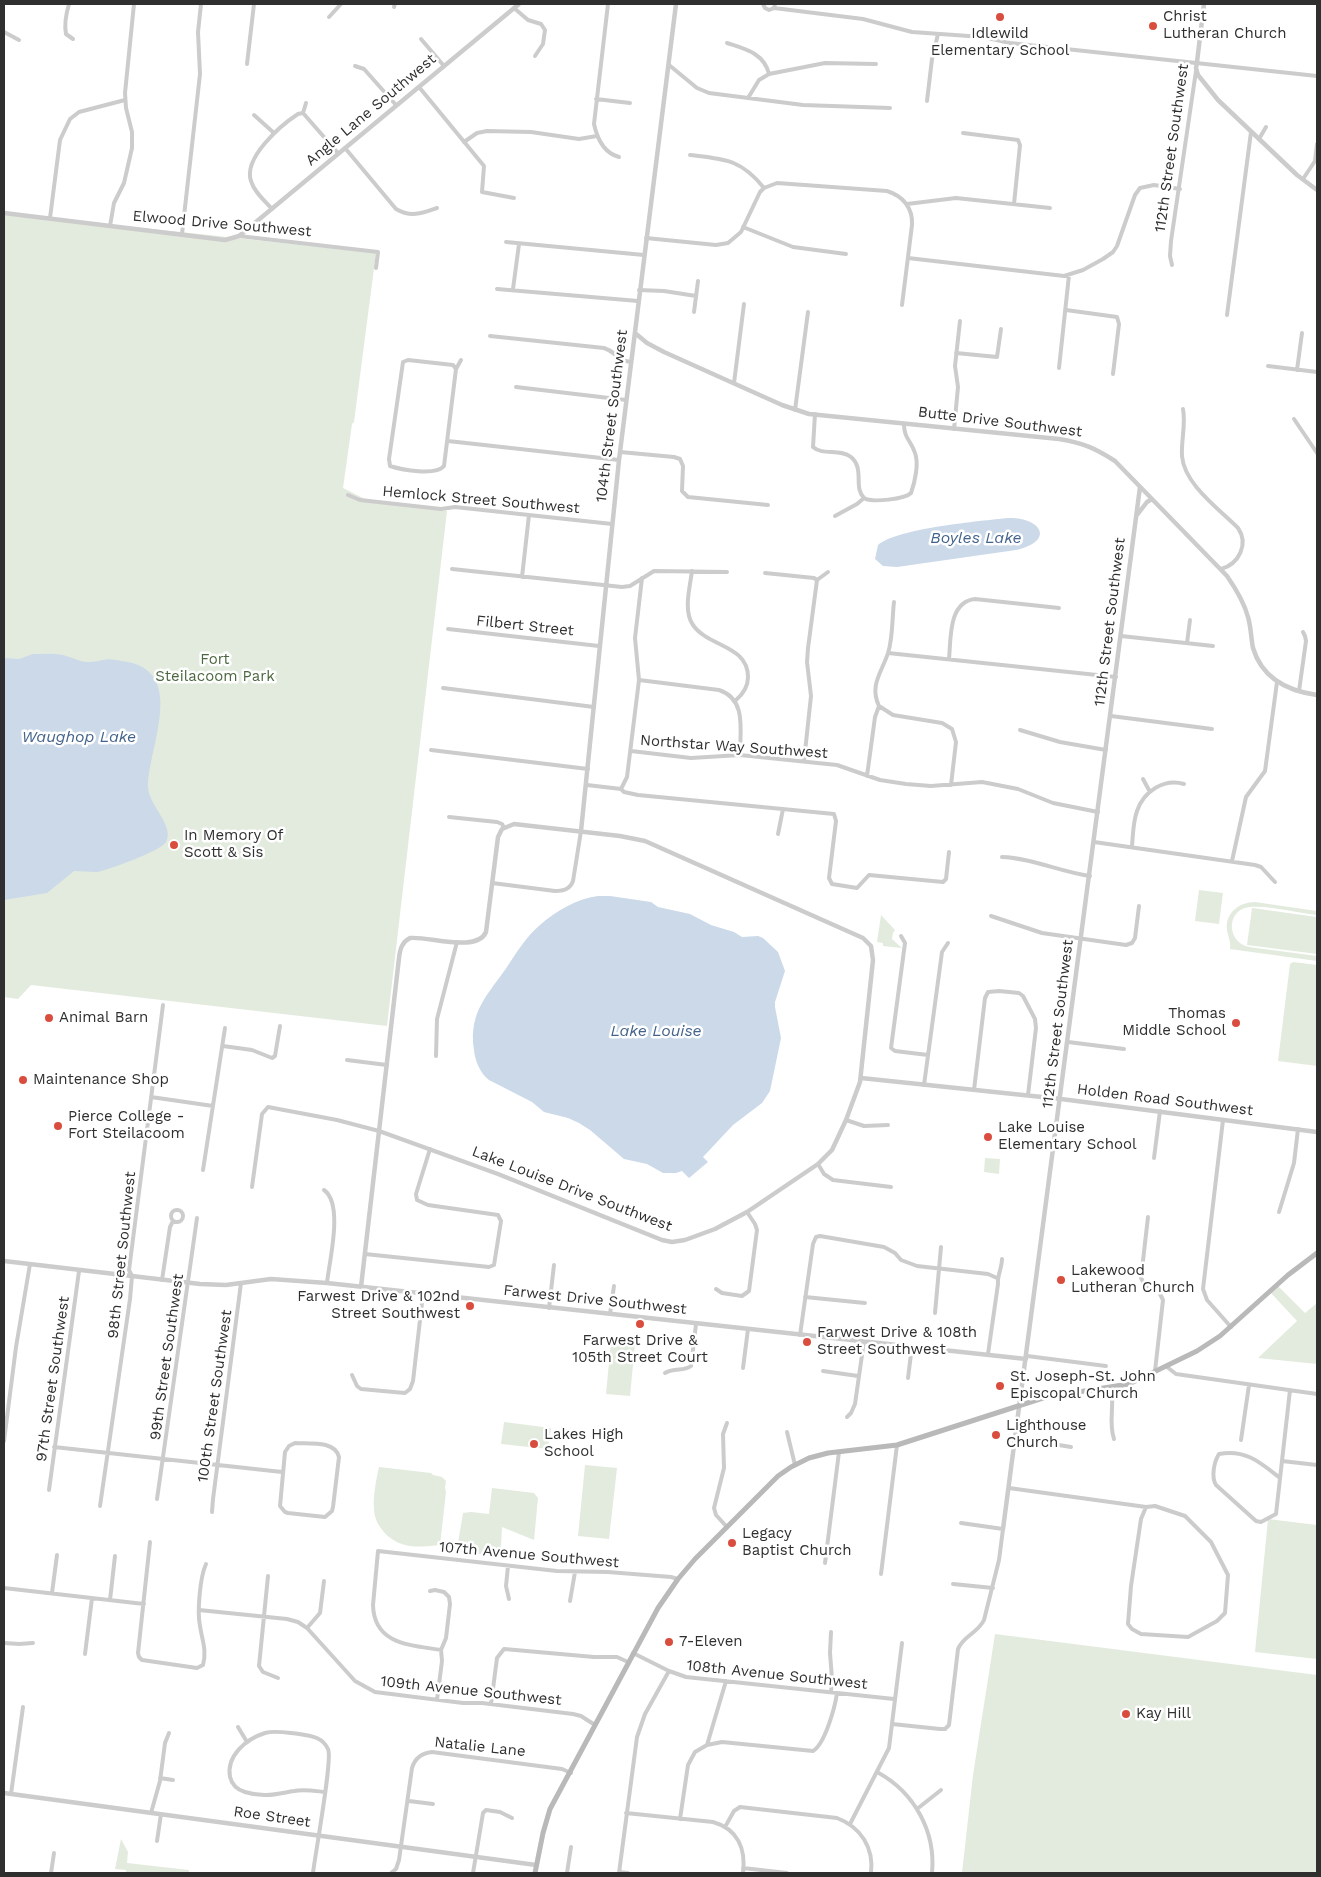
<!DOCTYPE html>
<html>
<head>
<meta charset="utf-8">
<style>
  body { margin:0 }
  #map { position:relative; width:1321px; height:1877px; overflow:hidden; background:#fff; font-family:"Work Sans",sans-serif }
  canvas { display:block }
  .frame { position:absolute; inset:0; border:5px solid #2f2f2f; pointer-events:none }
</style>
</head>
<body>
<div id="map">
<canvas width="1321" height="1877"></canvas>
<div class="frame"></div>
</div>
<script>
const ctx = document.querySelector('canvas').getContext('2d');
ctx.lineJoin = 'round';
function fill(path, color) {
  ctx.fillStyle = color;
  ctx.fill(path, 'evenodd');
}
function stroke(path, color, width, dash) {
  ctx.strokeStyle = color;
  ctx.lineWidth = width;
  ctx.lineCap = dash ? 'butt' : 'round';
  ctx.setLineDash(dash || []);
  ctx.stroke(path);
}
function write(font, color, halo, rows, align = 'center') {
  ctx.font = font + ' "Work Sans",sans-serif';
  ctx.lineWidth = 5;
  ctx.setLineDash([]);
  ctx.textBaseline = 'middle';
  ctx.strokeStyle = halo;
  ctx.fillStyle = color;
  for (const [text, x, y, turn = 0] of rows) {
    ctx.save();
    ctx.translate(x, y);
    ctx.rotate((+turn || 0) * Math.PI / 180);
    ctx.textAlign = isNaN(turn) ? turn : align;
    if (halo) ctx.strokeText(text, 0, 0);
    ctx.fillText(text, 0, 0);
    ctx.restore();
  }
}
const green = new Path2D(`
  M 4,213 L 376,253 L 354,422 L 352,424 L 343,488 L 369,501 L 447,511 L 387,1026 L 31,985 L 18,999 L 4,997 Z
  M 1199,890 L 1223,893 L 1219,924 L 1195,921 Z
  M 1255,902 L 1317,911 L 1317,915 C 1299,913 1267,905 1250,907 C 1226,909 1226,942 1249,947 L 1317,956 L 1317,961 L 1230,949 C 1231,941 1228,937 1227,930 C 1225,913 1239,902 1255,902 Z
  M 1252,908 L 1317,917 L 1317,954 L 1247,945 Z
  M 881,915 L 895,930 L 893,933 L 892,939 L 902,948 L 883,946 L 883,943 L 877,942 Z
  M 1293,962 L 1317,965 L 1317,1066 L 1278,1061 L 1290,964 Z
  M 985,1158 L 1000,1159 L 999,1174 L 984,1172 Z
  M 1277,1285 L 1305,1313 L 1317,1303 L 1317,1364 L 1258,1358 L 1297,1321 L 1270,1292 Z
  M 611,1341 L 635,1344 L 630,1396 L 606,1394 Z
  M 504,1422 L 551,1428 L 548,1449 L 501,1444 Z
  M 585,1465 L 617,1468 L 609,1539 L 578,1536 Z
  M 379,1467 L 431,1473 L 433,1475 L 442,1477 L 446,1481 L 445,1488 L 446,1492 L 440,1545 C 429,1546 416,1548 405,1545 C 389,1541 375,1526 374,1510 C 373,1495 376,1481 379,1467 Z
  M 492,1488 L 534,1493 L 538,1498 L 534,1540 L 502,1527 L 501,1546 L 498,1556 L 461,1552 L 458,1543 L 463,1513 L 471,1512 L 489,1514 Z
  M 1268,1519 L 1317,1525 L 1317,1659 L 1255,1652 Z
  M 995,1634 L 1317,1675 L 1317,1873 L 962,1873 L 973,1775 Z
  M 121,1839 L 128,1852 L 127,1863 L 189,1870 L 189,1873 L 126,1873 L 126,1870 L 115,1869 Z`);
const water = new Path2D(`
  M 1008,518 C 1041,517 1056,541 1016,550 L 897,567 L 883,566 L 875,559 L 878,545 C 898,528 981,521 1008,518 Z
  M 33,654 C 42,654 53,653 63,655 C 72,657 79,662 88,662 C 94,662 98,661 103,660 C 109,658 116,660 122,661 C 189,669 148,747 148,787 C 149,806 175,826 166,842 C 161,851 108,870 97,872 C 90,872 82,871 74,871 L 47,893 L 4,900 L 4,658 L 19,659 Z
  M 598,896 L 610,896 L 651,902 L 658,907 L 690,914 L 711,925 L 734,932 L 742,937 L 758,936 L 763,938 L 778,952 L 785,971 L 775,1002 L 775,1007 L 781,1038 L 770,1091 L 762,1103 L 733,1125 L 703,1157 L 708,1162 L 689,1178 L 682,1171 L 676,1173 L 663,1173 L 647,1164 L 624,1159 L 590,1130 L 579,1123 L 568,1118 L 544,1112 L 532,1102 L 489,1080 C 480,1073 475,1061 474,1050 C 468,1011 489,994 509,964 C 518,950 527,936 540,925 C 556,911 576,899 598,896 Z`);
const minor = new Path2D(`
  M 69,4 C 66,14 64,24 66,34 L 73,39
  M 608,4 L 594,124 C 597,138 604,153 619,157
  M 763,4 L 765,8 L 769,10 L 774,8 L 775,4
  M 394,7 L 395,4
  M 514,8 L 528,20 L 541,24 L 545,30 L 543,44 L 535,56
  M 774,8 L 863,19 L 912,32 L 983,37 L 1010,43 L 1317,76
  M 329,17 L 341,4
  M 4,32 L 19,40
  M 421,39 L 444,66
  M 727,43 C 745,49 764,53 769,74
  M 247,64 L 254,4
  M 669,65 L 697,88 L 709,93 L 803,105 L 890,108
  M 355,66 L 364,69 L 396,105
  M 419,87 L 484,166 L 482,192 L 514,198
  M 748,98 L 759,80 L 769,74 L 825,63 L 876,64
  M 596,99 L 630,103
  M 927,101 L 932,59 L 938,34
  M 303,113 L 306,103
  M 254,115 L 274,133
  M 963,133 L 1018,140 L 1020,145 L 1014,204
  M 1259,139 L 1266,127
  M 464,142 L 477,133 L 487,131 L 531,132 L 579,139 L 597,136
  M 345,148 L 396,209 C 411,218 423,213 437,208
  M 690,155 C 724,159 741,159 764,188
  M 1303,179 L 1315,161 L 1317,144
  M 907,204 L 956,198 L 1050,208
  M 272,209 C 265,201 254,192 251,181 C 243,158 281,125 298,114 L 303,113 L 338,153
  M 50,218 L 60,140 L 70,119 L 79,112 L 125,100
  M 110,226 L 114,203 L 124,183 L 132,148 L 132,132 L 126,108 L 125,93 L 134,4
  M 743,227 L 793,247 L 846,254
  M 182,234 L 200,74 L 198,32 L 201,4
  M 239,236 L 378,252 L 376,268
  M 646,238 L 716,245 L 728,243 L 741,232 L 760,192 L 764,188 L 777,183 L 887,191 C 903,196 913,208 912,225 L 902,305
  M 506,242 L 644,255
  M 908,258 L 1064,276 L 1083,270 L 1103,259 L 1113,252 L 1117,246 L 1135,195 L 1140,188 L 1154,185 L 1180,189
  M 1172,265 L 1170,256 L 1171,241 L 1196,71
  M 497,289 L 638,301
  M 513,289 L 519,244
  M 639,290 L 664,291 L 696,296
  M 1066,310 L 1117,317 L 1119,324 L 1113,374
  M 694,312 L 698,281
  M 1227,315 L 1251,132
  M 490,336 L 604,348 C 617,352 616,360 631,362
  M 956,353 L 997,357 L 1001,329
  M 1268,366 L 1317,372
  M 1059,368 L 1069,275
  M 456,369 L 453,365 L 408,360 L 403,362 L 389,459 L 390,466 C 402,470 436,476 444,466 L 456,369 L 461,360
  M 1297,370 L 1302,333
  M 734,383 L 744,304
  M 516,387 L 626,400
  M 1183,409 C 1186,425 1181,440 1182,456 C 1184,484 1219,509 1238,528 C 1249,544 1239,564 1221,569
  M 795,410 L 808,312
  M 815,414 L 813,447 C 823,456 840,448 851,457 C 865,469 853,487 864,498
  M 1294,419 L 1317,453
  M 954,429 L 958,387 L 955,366 L 960,321
  M 448,441 L 619,460
  M 620,452 L 674,457 L 680,459 L 683,466 L 682,491 L 688,497 L 768,505
  M 348,495 L 360,500 L 441,509 L 455,507 L 612,524
  M 864,498 C 872,503 905,499 911,493 C 915,482 919,463 915,453 C 911,440 904,439 904,424
  M 835,516 L 857,504 L 864,498
  M 452,569 L 622,587 L 630,586 L 654,571 L 727,572
  M 692,571 C 690,587 683,611 693,625 C 708,647 748,645 748,677 C 748,687 743,694 736,700
  M 765,573 L 814,578 L 817,580
  M 522,577 L 529,515
  M 448,629 L 599,646
  M 1121,636 L 1213,646
  M 1187,643 L 1190,620
  M 888,653 L 1116,677
  M 949,659 C 951,639 948,602 975,599 L 1059,608
  M 639,680 L 719,690 C 747,699 740,731 740,755
  M 443,688 L 594,707
  M 1299,691 L 1306,641 L 1305,636 L 1303,632
  M 879,706 L 893,715 L 942,723 L 952,729 L 956,742 L 951,785
  M 1111,716 L 1212,729
  M 1020,730 L 1060,742 L 1106,750
  M 431,750 L 588,769
  M 631,751 L 691,758 L 740,755 L 837,765 L 880,780 L 906,784 L 931,786 L 982,782 L 1018,789 L 1053,803 L 1098,812
  M 804,761 L 811,696 L 807,662 L 808,648 L 817,580 L 828,572
  M 867,776 L 875,717 L 879,706 C 869,685 882,672 888,653 C 893,638 892,618 894,602
  M 1143,779 L 1150,792
  M 587,785 L 621,789 L 624,792 L 638,795 L 834,814 L 836,821 L 829,878 L 832,884 L 857,888 L 869,875 L 943,882 L 946,879 L 949,852
  M 621,789 L 627,777 L 639,680 L 635,638 L 642,578
  M 449,817 L 497,822 L 502,824 L 504,828
  M 778,834 L 783,809
  M 1094,842 L 1255,865 L 1261,867 L 1275,882
  M 1132,846 C 1133,835 1133,822 1137,811 C 1144,791 1164,778 1184,784
  M 1002,857 C 1032,858 1060,872 1090,876
  M 1232,861 L 1246,797 L 1265,771 L 1277,682
  M 492,883 L 555,891 C 564,891 570,889 573,881 L 581,831
  M 991,916 L 1042,933 L 1126,945 L 1132,943 L 1135,938 L 1139,906
  M 901,936 L 905,943 L 891,1048 L 895,1051 L 928,1055
  M 1068,1042 L 1124,1049
  M 223,1046 L 252,1050 L 272,1058 L 275,1056 L 280,1026
  M 436,1056 L 437,1019 L 457,942
  M 347,1060 L 387,1065
  M 924,1085 L 942,952 L 948,943
  M 974,1090 L 985,998 L 988,992 L 999,991 L 1019,993 L 1023,996 L 1035,1019 L 1036,1028 L 1028,1095
  M 151,1097 L 213,1106
  M 846,1120 L 864,1126 L 888,1125
  M 1223,1120 L 1203,1289 L 1207,1300 L 1231,1327
  M 1154,1158 L 1160,1111
  M 818,1164 L 824,1174 L 833,1180 L 891,1187
  M 203,1170 L 225,1028
  M 252,1187 L 262,1114 L 268,1107 L 337,1120 L 379,1131
  M 324,1190 C 344,1204 329,1262 327,1283
  M171 1216a6 6 0 1 1 12 0a6 6 0 1 1-12 0Z
  M 1279,1212 L 1294,1163 L 1298,1129
  M 1148,1217 L 1141,1278 L 1146,1287 L 1159,1292 L 1163,1300 L 1155,1371
  M 365,1254 L 489,1267 L 494,1265 L 501,1221 L 498,1215 L 428,1205 L 417,1200 L 416,1194 L 430,1149
  M 162,1280 L 170,1227 L 173,1221
  M 716,1289 L 722,1293 L 742,1296 L 749,1291 L 757,1230 L 755,1224 L 747,1212
  M 805,1297 L 865,1303
  M 549,1308 L 554,1265
  M 935,1313 L 941,1247
  M 610,1314 L 614,1286
  M 800,1335 L 813,1244 L 816,1237 L 820,1236 L 884,1247 L 895,1253 L 901,1260 L 917,1266 L 988,1274 L 997,1278
  M 988,1354 L 998,1284 C 997,1276 1002,1268 1002,1259
  M 1027,1356 L 1106,1366
  M 1167,1367 L 1176,1374 L 1317,1394
  M 743,1368 L 748,1329
  M 823,1371 L 858,1376
  M 665,1373 C 675,1367 683,1372 691,1366 L 696,1324
  M 352,1375 L 357,1386 L 361,1389 L 405,1393 L 410,1389 L 413,1381 L 423,1294
  M 908,1378 L 912,1346
  M 1111,1387 C 1115,1404 1108,1422 1114,1439
  M 847,1417 L 851,1413 L 855,1404 L 864,1341
  M 787,1432 L 795,1465
  M 1016,1438 L 1071,1447
  M 1241,1440 L 1249,1385
  M 4,1441 L 16,1347 L 30,1264
  M 295,1443 C 309,1444 335,1440 339,1457 L 333,1507 L 332,1511 L 325,1517 L 288,1513 L 285,1512 L 280,1506 L 285,1452 L 289,1446 Z
  M 54,1447 L 282,1472
  M 1282,1461 L 1317,1465
  M 1280,1478 C 1261,1463 1246,1449 1219,1454 C 1214,1462 1211,1477 1216,1485 L 1256,1521 L 1261,1522 L 1276,1514 L 1290,1390
  M 1009,1488 L 1146,1507
  M 49,1490 L 79,1271
  M 157,1499 L 197,1218
  M 100,1506 L 130,1299 L 132,1276 L 129,1270 L 163,1005
  M 1155,1506 L 1185,1516 L 1211,1542 L 1228,1575 L 1225,1613 L 1217,1621 L 1188,1637 L 1141,1634 L 1132,1629 L 1128,1624 L 1131,1586 L 1141,1519 L 1146,1507 Z
  M 212,1512 L 213,1499 L 241,1283
  M 726,1526 L 716,1515 L 714,1508 L 724,1468 L 723,1434 L 727,1423
  M 150,1542 L 138,1653 L 139,1657 L 142,1660 L 197,1668 L 203,1665 C 207,1650 202,1640 200,1626 C 197,1612 200,1577 206,1564
  M 825,1563 L 839,1452
  M 508,1566 L 506,1586 L 509,1599
  M 881,1574 L 897,1445
  M 268,1576 L 259,1666 L 263,1672 L 278,1678
  M 953,1584 L 993,1588
  M 4,1588 L 144,1604
  M 430,1591 L 435,1590 L 444,1592 L 449,1597 L 450,1604 L 446,1638 L 441,1650 L 442,1661 L 437,1700
  M 52,1593 L 57,1555
  M 110,1600 L 115,1556
  M 570,1601 L 575,1572
  M 199,1610 L 287,1619 L 298,1622 L 307,1628 L 355,1681 L 375,1692 L 463,1703 L 482,1703 L 573,1714 L 581,1716 L 595,1725
  M 307,1628 L 320,1613 L 324,1581
  M 4,1643 L 19,1644 L 33,1643
  M 441,1650 C 411,1645 374,1645 373,1605 L 378,1551 L 557,1571 L 608,1572 L 671,1577 L 678,1579
  M 633,1653 L 669,1671 L 686,1677 L 894,1699
  M 85,1654 L 92,1598
  M 831,1692 L 832,1679 L 830,1653 L 831,1632
  M 491,1704 L 497,1658 L 504,1649 L 594,1657 L 617,1657 L 628,1662
  M 892,1724 L 940,1729 L 945,1729 L 949,1725 L 958,1649 C 963,1636 978,1633 984,1620 L 999,1560 L 1003,1529 L 961,1523
  M 238,1727 L 247,1742
  M 707,1745 L 722,1742 L 813,1751 C 825,1744 835,1707 837,1693
  M 877,1772 C 914,1792 936,1831 932,1873
  M 160,1778 L 173,1780
  M 11,1794 L 23,1707
  M 409,1801 L 433,1804
  M 917,1809 L 941,1790
  M 151,1813 L 160,1781 L 165,1743 L 169,1733
  M 626,1813 L 713,1822 C 738,1829 746,1849 743,1873
  M 680,1819 L 688,1765 L 695,1752 L 707,1745 L 726,1681
  M 850,1824 L 889,1748 L 902,1643
  M 725,1827 L 734,1811 L 740,1807 L 837,1818 C 861,1827 874,1848 871,1873
  M 157,1841 L 161,1814
  M 743,1868 L 787,1873
  M 619,1872 L 628,1873
  M 51,1873 L 54,1853
  M 313,1873 C 315,1855 333,1758 328,1749 C 322,1736 310,1736 299,1734 C 288,1733 275,1730 265,1733 C 246,1739 226,1756 230,1777 C 232,1785 238,1790 245,1792 C 264,1798 276,1794 294,1791 C 304,1789 315,1791 325,1792
  M 391,1873 L 396,1869 L 399,1860 L 412,1768 C 415,1758 422,1753 432,1752 L 562,1769 L 571,1773
  M 473,1873 L 483,1813 L 486,1810 L 500,1812 L 512,1818
  M 567,1873 L 571,1847
  M 619,1873 L 637,1737 L 645,1714 L 669,1671`);
const tertiary = new Path2D(`
  M 1204,4 L 1197,62 L 1196,68 L 1198,75 L 1218,100 L 1297,175 L 1317,190
  M 4,213 L 225,240 L 239,236 L 519,4
  M 635,333 L 647,343 L 664,352 L 782,405 L 809,414 L 1059,439 C 1083,443 1095,448 1115,461 L 1227,576 C 1236,589 1244,602 1248,617 C 1251,627 1251,638 1253,648 C 1262,678 1288,691 1317,695
  M 1137,515 L 1147,502 L 1152,499
  M 581,831 L 619,460 L 676,4
  M 861,1078 L 1061,1099 L 1317,1132
  M 4,1261 L 200,1284 L 226,1285 L 271,1279 L 327,1283 L 1026,1359
  M 361,1287 L 399,958 C 400,949 402,942 410,938 C 429,936 477,953 486,932 L 498,837 L 502,829 L 514,824 L 620,836 L 645,841 L 863,938 L 871,946 L 873,960 L 860,1082 L 846,1120 L 832,1150 L 818,1164 L 747,1212 L 715,1229 L 685,1240 L 672,1242 L 662,1240 L 498,1174 L 379,1131
  M 1003,1529 L 1140,487
  M 4,1793 L 536,1865`);
const secondary = new Path2D(`
  M 535,1873 L 543,1833 L 550,1809 L 658,1608 L 678,1579 L 695,1559 L 778,1476 L 791,1467 L 809,1458 L 828,1453 L 897,1445 L 1046,1397 L 1129,1384 L 1197,1351 L 1220,1336 L 1288,1275 L 1317,1253`);
const markers = [
  [1000,17,5,"#d84d3e"],
  [1153,26,5,"#d84d3e"],
  [174,845,5,"#d84d3e"],
  [49,1018,5,"#d84d3e"],
  [1236,1023,5,"#d84d3e"],
  [23,1080,5,"#d84d3e"],
  [58,1126,5,"#d84d3e"],
  [988,1137,5,"#d84d3e"],
  [1061,1280,5,"#d84d3e"],
  [470,1306,5,"#d84d3e"],
  [640,1324,5,"#d84d3e"],
  [807,1342,5,"#d84d3e"],
  [1000,1386,5,"#d84d3e"],
  [996,1435,5,"#d84d3e"],
  [534,1444,5,"#d84d3e"],
  [732,1543,5,"#d84d3e"],
  [669,1642,5,"#d84d3e"],
  [1126,1714,5,"#d84d3e"]
];
const poiNames = [
  ["Christ",1163,17],
  ["Lutheran Church",1163,34],
  ["Idlewild",1000,34,"center"],
  ["Elementary School",1000,51,"center"],
  ["In Memory Of",184,836],
  ["Scott & Sis",184,853],
  ["Thomas",1226,1014,"right"],
  ["Middle School",1226,1031,"right"],
  ["Animal Barn",59,1018],
  ["Maintenance Shop",33,1080],
  ["Pierce College -",68,1117],
  ["Fort Steilacoom",68,1134],
  ["Lake Louise",998,1128],
  ["Elementary School",998,1145],
  ["Lakewood",1071,1271],
  ["Lutheran Church",1071,1288],
  ["Farwest Drive & 102nd",460,1297,"right"],
  ["Street Southwest",460,1314,"right"],
  ["Farwest Drive & 108th",817,1333],
  ["Street Southwest",817,1350],
  ["Farwest Drive &",640,1341,"center"],
  ["105th Street Court",640,1358,"center"],
  ["St. Joseph-St. John",1010,1377],
  ["Episcopal Church",1010,1394],
  ["Lighthouse",1006,1426],
  ["Church",1006,1443],
  ["Lakes High",544,1435],
  ["School",544,1452],
  ["Legacy",742,1534],
  ["Baptist Church",742,1551],
  ["7-Eleven",679,1642],
  ["Kay Hill",1136,1714]
];
const streetNames = [
  ["Angle Lane Southwest",371,110,-40],
  ["112th Street Southwest",1172,148,-82],
  ["Elwood Drive Southwest",222,224,5],
  ["104th Street Southwest",612,416,-83],
  ["Butte Drive Southwest",1000,422,7],
  ["Hemlock Street Southwest",481,500,5],
  ["112th Street Southwest",1110,622,-83],
  ["Filbert Street",525,626,6],
  ["Northstar Way Southwest",734,747,4],
  ["112th Street Southwest",1058,1024,-83],
  ["Holden Road Southwest",1165,1100,7],
  ["Lake Louise Drive Southwest",572,1189,21],
  ["98th Street Southwest",122,1255,-84],
  ["Farwest Drive Southwest",595,1300,6],
  ["99th Street Southwest",167,1357,-82],
  ["97th Street Southwest",53,1379,-82],
  ["100th Street Southwest",215,1396,-82],
  ["107th Avenue Southwest",529,1555,5],
  ["108th Avenue Southwest",777,1675,6],
  ["109th Avenue Southwest",471,1691,6],
  ["Natalie Lane",480,1747,6],
  ["Roe Street",272,1817,8]
];
const parkNames = [
  ["Fort",215,660],
  ["Steilacoom Park",215,677]
];
const waterNames = [
  ["Boyles Lake",976,538],
  ["Waughop Lake",79,737],
  ["Lake Louise",656,1031]
];
fill(green, '#e3ebde');
fill(water, '#cbd9e9');
stroke(minor, '#ccc', 4);
stroke(tertiary, '#ccc', 4.5);
stroke(secondary, '#b9b9b9', 5);
for (const [x, y, r, color] of markers) {
  const dot = new Path2D();
  dot.arc(x, y, r, 0, 2 * Math.PI);
  ctx.fillStyle = color;
  ctx.fill(dot);
  stroke(dot, '#fff', 2);
}
write('15px', '#2f2f2f', '#fff', poiNames, 'left');
write('15px', '#2f2f2f', '#fff', streetNames);
write('15px', '#4b673f', '#fff', parkNames);
write('italic 16px', '#43638b', '#fff', waterNames);
</script>
</body>
</html>
